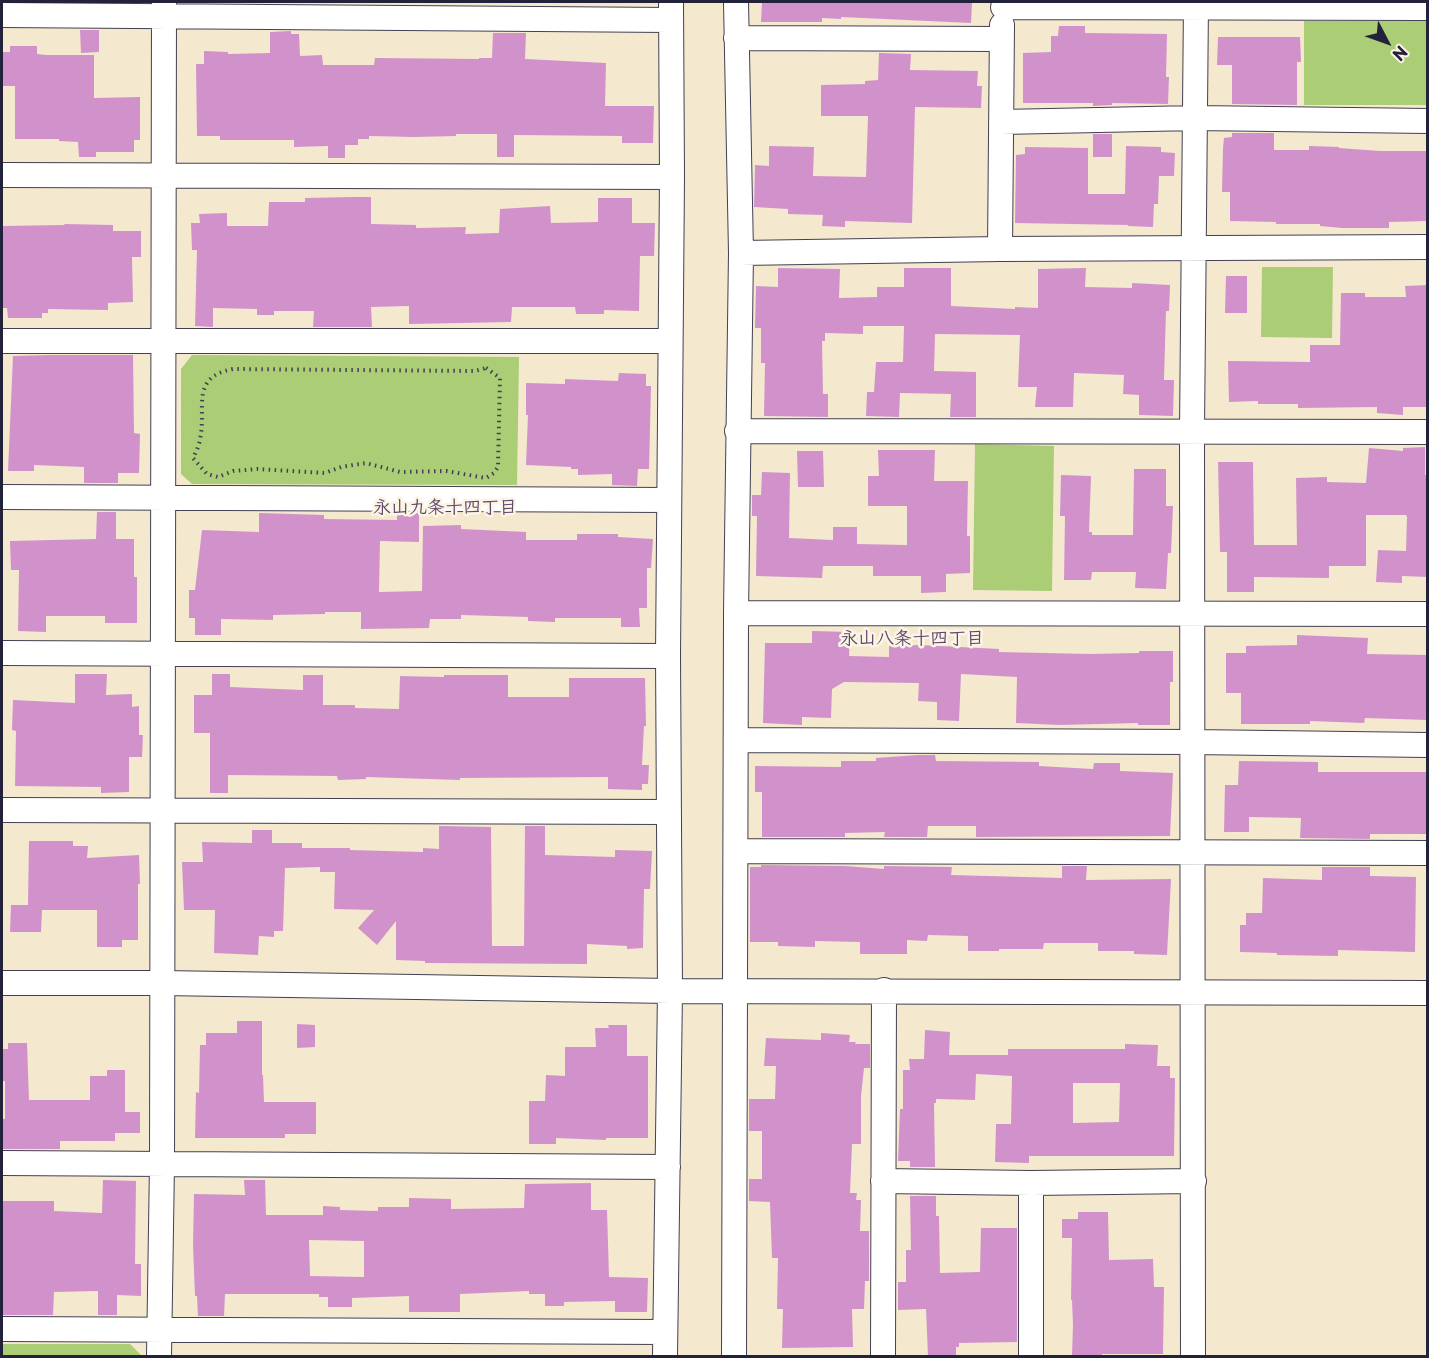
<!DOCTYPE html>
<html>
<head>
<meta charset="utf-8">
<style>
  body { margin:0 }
  #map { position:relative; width:1429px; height:1358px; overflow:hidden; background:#f4e8cf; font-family:"Playpen Sans",sans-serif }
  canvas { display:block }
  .frame { position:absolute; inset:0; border:3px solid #22223b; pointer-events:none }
  .north { position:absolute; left:1357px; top:12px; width:60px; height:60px; -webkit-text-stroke:4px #fcf5e5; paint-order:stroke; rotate:131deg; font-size:16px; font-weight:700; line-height:24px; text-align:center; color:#22223b }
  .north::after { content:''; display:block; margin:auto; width:21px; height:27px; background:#22223b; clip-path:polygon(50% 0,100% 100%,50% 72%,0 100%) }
</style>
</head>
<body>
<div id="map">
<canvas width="1429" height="1358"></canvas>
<div class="frame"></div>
<div class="north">N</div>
</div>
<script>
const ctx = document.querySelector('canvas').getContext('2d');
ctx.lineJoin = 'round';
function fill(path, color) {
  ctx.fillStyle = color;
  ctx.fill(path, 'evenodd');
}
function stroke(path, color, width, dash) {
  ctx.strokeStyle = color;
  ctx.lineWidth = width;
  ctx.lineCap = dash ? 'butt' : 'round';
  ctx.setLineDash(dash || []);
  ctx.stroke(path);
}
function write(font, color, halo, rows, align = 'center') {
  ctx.font = font + ' "Playpen Sans","Klee One",sans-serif';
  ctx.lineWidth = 5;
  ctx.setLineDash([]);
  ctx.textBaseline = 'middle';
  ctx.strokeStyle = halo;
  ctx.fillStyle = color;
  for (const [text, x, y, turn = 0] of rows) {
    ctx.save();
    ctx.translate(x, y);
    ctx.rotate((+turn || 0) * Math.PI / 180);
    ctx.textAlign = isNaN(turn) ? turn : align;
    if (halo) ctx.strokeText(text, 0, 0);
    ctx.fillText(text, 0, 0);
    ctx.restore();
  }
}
const green = new Path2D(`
  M 1304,21 L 1427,21 L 1427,105 L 1304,105 Z
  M 1262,267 L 1333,267 L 1332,338 L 1261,337 Z
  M 192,355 L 519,357 L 517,485 L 192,484 L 181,474 L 181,369 Z
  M 975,444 L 1054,446 L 1052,591 L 973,590 Z
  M 2,1344 L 130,1344 L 142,1356 L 2,1356 Z`);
const building = new Path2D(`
  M 762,2 L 972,2 L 971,23 L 841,17 L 841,19 L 822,18 L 822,22 L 761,22 Z
  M 1059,26 L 1085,26 L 1085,33 L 1167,34 L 1166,77 L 1169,77 L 1168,104 L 1112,103 L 1112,105 L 1093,106 L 1093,103 L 1023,103 L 1023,53 L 1051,52 L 1051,36 L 1058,36 Z
  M 80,30 L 99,30 L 99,52 L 81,53 Z
  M 291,31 L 291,34 L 299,34 L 300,56 L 322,55 L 323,65 L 374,65 L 375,58 L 479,59 L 479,58 L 492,58 L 493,33 L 526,33 L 525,59 L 606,63 L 605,106 L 654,106 L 653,143 L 622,143 L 622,136 L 514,135 L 514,157 L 497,157 L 497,134 L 456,134 L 456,136 L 414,137 L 369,136 L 369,139 L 358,139 L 358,145 L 345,145 L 345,158 L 328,158 L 328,146 L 294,147 L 294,140 L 220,140 L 220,136 L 197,136 L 196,64 L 204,64 L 204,51 L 228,52 L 228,54 L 270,53 L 270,32 Z
  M 1218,37 L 1300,37 L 1301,62 L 1297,62 L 1297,105 L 1232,104 L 1232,65 L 1217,65 Z
  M 10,46 L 37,46 L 37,54 L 46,55 L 94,55 L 94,98 L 140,97 L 140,140 L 134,140 L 134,152 L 96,152 L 96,157 L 79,157 L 78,142 L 59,141 L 59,139 L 15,139 L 15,86 L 2,86 L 2,52 L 10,52 Z
  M 879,53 L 911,54 L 910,70 L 978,71 L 977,86 L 982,86 L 981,108 L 915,107 L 912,223 L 845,221 L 845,227 L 822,226 L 823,215 L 788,214 L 788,209 L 754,207 L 755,165 L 769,166 L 769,146 L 814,147 L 813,176 L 866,177 L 868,116 L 821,116 L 821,85 L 865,84 L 865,81 L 878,80 Z
  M 1232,133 L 1274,133 L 1274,150 L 1309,150 L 1309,146 L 1339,147 L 1339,148 L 1380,151 L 1428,151 L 1428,221 L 1389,222 L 1389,228 L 1342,228 L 1320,226 L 1320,224 L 1276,224 L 1276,222 L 1230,221 L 1230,192 L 1222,192 L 1223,148 L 1224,138 L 1232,137 Z
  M 1093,134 L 1112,134 L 1112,157 L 1093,157 Z
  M 1126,146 L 1161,147 L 1161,152 L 1175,153 L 1174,176 L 1159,176 L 1158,204 L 1154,204 L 1153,227 L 1128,226 L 1128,225 L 1015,223 L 1016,155 L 1025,154 L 1025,147 L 1088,148 L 1088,194 L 1125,194 Z
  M 352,197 L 371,197 L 371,224 L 416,225 L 416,228 L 466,227 L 465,234 L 499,233 L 500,209 L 550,206 L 551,223 L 598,222 L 598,198 L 632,198 L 632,223 L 655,223 L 654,256 L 640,256 L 639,311 L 604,310 L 604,314 L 576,314 L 575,307 L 512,307 L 511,322 L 409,324 L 409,306 L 371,307 L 372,327 L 313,327 L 314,311 L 274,311 L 274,315 L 257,315 L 257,309 L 213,308 L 213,327 L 195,326 L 197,250 L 192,250 L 191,223 L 200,223 L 199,214 L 227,213 L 227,226 L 268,226 L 269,202 L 305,202 L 305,198 Z
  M 65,224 L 113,225 L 113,231 L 141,231 L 141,257 L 132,257 L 133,302 L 108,303 L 108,310 L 48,309 L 48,313 L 42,313 L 42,318 L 8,318 L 7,308 L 2,308 L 2,226 L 64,225 Z
  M 778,268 L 840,269 L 839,298 L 877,297 L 877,287 L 904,287 L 904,268 L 951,268 L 951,306 L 1015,309 L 1015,307 L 1038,308 L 1038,269 L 1086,268 L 1085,287 L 1132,288 L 1132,283 L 1170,285 L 1169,311 L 1166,311 L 1164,380 L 1174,380 L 1173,416 L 1139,415 L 1139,395 L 1123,394 L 1124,375 L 1074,373 L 1073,407 L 1035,407 L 1037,387 L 1018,387 L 1020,335 L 935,334 L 934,371 L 976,372 L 976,417 L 950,417 L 951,394 L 900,393 L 899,417 L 866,416 L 867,392 L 874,392 L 876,362 L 903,362 L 904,326 L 863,326 L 863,334 L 825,333 L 825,341 L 822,341 L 823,394 L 828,394 L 828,417 L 764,416 L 765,363 L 761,363 L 761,328 L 755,328 L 756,286 L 778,287 Z
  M 1226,276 L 1247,276 L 1247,313 L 1225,313 Z
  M 1428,285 L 1428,407 L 1403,407 L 1403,415 L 1377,413 L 1377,407 L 1298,408 L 1298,404 L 1258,404 L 1258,401 L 1229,402 L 1228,361 L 1310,362 L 1310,345 L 1340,345 L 1341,293 L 1365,293 L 1365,297 L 1406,297 L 1405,286 Z
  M 50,355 L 133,355 L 134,433 L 140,434 L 139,473 L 118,473 L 118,483 L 84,483 L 84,467 L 34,465 L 34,471 L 8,471 L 13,356 Z
  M 619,373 L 646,374 L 646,386 L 651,386 L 649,469 L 638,469 L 637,486 L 612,485 L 612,474 L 578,475 L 578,469 L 571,469 L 571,467 L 526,465 L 528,415 L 526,415 L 526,383 L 565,384 L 565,379 L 618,381 Z
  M 1425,447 L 1425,475 L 1428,475 L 1428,577 L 1402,576 L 1402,583 L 1376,582 L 1378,550 L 1406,551 L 1407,517 L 1406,515 L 1366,515 L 1366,566 L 1329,566 L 1329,578 L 1254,577 L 1254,592 L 1227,592 L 1227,552 L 1220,552 L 1218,462 L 1253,462 L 1254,545 L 1297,545 L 1296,478 L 1327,477 L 1327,482 L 1366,483 L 1369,448 L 1403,451 L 1403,448 Z
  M 878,450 L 935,450 L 934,481 L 968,481 L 967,536 L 970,536 L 970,573 L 946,574 L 946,592 L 921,593 L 921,576 L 873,576 L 873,566 L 823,566 L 822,578 L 756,576 L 757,516 L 752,516 L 752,495 L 761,495 L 762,472 L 790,473 L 789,538 L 833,540 L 833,527 L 857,527 L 857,544 L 907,545 L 907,506 L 868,506 L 868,476 L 879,476 Z
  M 797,451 L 823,451 L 824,487 L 798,487 Z
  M 1134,469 L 1166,469 L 1166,506 L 1173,506 L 1171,553 L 1168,553 L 1166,589 L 1135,588 L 1136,572 L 1092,572 L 1091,580 L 1064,580 L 1065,516 L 1060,516 L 1061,475 L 1091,476 L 1089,532 L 1092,532 L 1092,535 L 1133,535 Z
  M 97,512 L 116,512 L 116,539 L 134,539 L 134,577 L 137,577 L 137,623 L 105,623 L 105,616 L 46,616 L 46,632 L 18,631 L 19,570 L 11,570 L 10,541 L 96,539 Z
  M 259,513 L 324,515 L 324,519 L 397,520 L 397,513 L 419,513 L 419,542 L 380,541 L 379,592 L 422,591 L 423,526 L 461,525 L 461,529 L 526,532 L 526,540 L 577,540 L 577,534 L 618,534 L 618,537 L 653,539 L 651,568 L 647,568 L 647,608 L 639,608 L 640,627 L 621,627 L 621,618 L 555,618 L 555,622 L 528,621 L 528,617 L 461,615 L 461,619 L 430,619 L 429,628 L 361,629 L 361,612 L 325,612 L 325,614 L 273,615 L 273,620 L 221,619 L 221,635 L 195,635 L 195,618 L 189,618 L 189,590 L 195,590 L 202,530 L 259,532 Z
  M 812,631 L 850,632 L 849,656 L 889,657 L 889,646 L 920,645 L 999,649 L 999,652 L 1090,654 L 1139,653 L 1139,651 L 1173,651 L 1173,682 L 1170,682 L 1170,725 L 1138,725 L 1138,723 L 1060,725 L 1016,723 L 1017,677 L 961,674 L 959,721 L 937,720 L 937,702 L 918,701 L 919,683 L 844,682 L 832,689 L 831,718 L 802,717 L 802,725 L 763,723 L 765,643 L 812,643 Z
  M 1297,635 L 1368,638 L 1367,654 L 1428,655 L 1428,720 L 1365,718 L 1364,723 L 1310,721 L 1310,724 L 1241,724 L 1241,693 L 1226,693 L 1226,653 L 1246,653 L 1246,646 L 1297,645 Z
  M 75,674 L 107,674 L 106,695 L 132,694 L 132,707 L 139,706 L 139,735 L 143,735 L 142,757 L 129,757 L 129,792 L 101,793 L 101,787 L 15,786 L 16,731 L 12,730 L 13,700 L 75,703 Z
  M 212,674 L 230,674 L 230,687 L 303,690 L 303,675 L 323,675 L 323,705 L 355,705 L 355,708 L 399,709 L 400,676 L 444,677 L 444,675 L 508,675 L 508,697 L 569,697 L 569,678 L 645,678 L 646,726 L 644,726 L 642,765 L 649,765 L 648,784 L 642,784 L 642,790 L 608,789 L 608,777 L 460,778 L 460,780 L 366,777 L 366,779 L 338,780 L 337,776 L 228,775 L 228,793 L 210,793 L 210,733 L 194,733 L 194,695 L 212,695 Z
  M 918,755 L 935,755 L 936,761 L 1039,762 L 1039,766 L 1093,769 L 1094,763 L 1120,763 L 1120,771 L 1173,773 L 1170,836 L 976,837 L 976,826 L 928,826 L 927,837 L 884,837 L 885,832 L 845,833 L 845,837 L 762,837 L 762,792 L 755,792 L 755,766 L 841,767 L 841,761 L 876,761 L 876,758 Z
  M 1239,761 L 1318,762 L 1318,772 L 1428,772 L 1428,834 L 1370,834 L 1370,839 L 1300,838 L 1301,818 L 1249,817 L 1249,832 L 1224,832 L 1225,785 L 1238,785 Z
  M 439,826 L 491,827 L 492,946 L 524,946 L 525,826 L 545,826 L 545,855 L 615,857 L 615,850 L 652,851 L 650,889 L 644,889 L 643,948 L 627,949 L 627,946 L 587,944 L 587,964 L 425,963 L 425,961 L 396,960 L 396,921 L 377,945 L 358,928 L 374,910 L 334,909 L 335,872 L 320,872 L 320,867 L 285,868 L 283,931 L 274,931 L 274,937 L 259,936 L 258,955 L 214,953 L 215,910 L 184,910 L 182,862 L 203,862 L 202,842 L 252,843 L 252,830 L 272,830 L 272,843 L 302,843 L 302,848 L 350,848 L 350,850 L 423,852 L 423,848 L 439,849 Z
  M 29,841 L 73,841 L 73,846 L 88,846 L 87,858 L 139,855 L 140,884 L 138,884 L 138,940 L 122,940 L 122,947 L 97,947 L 97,910 L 42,910 L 41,932 L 10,932 L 11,905 L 28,905 Z
  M 761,865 L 845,866 L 884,869 L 884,866 L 952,867 L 951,875 L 1062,878 L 1062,866 L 1087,866 L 1086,880 L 1171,879 L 1167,955 L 1134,954 L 1134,951 L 1098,951 L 1098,943 L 1044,943 L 1043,949 L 999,949 L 999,951 L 968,951 L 968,936 L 928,935 L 927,941 L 907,940 L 907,954 L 860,954 L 860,942 L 815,941 L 815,947 L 778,946 L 778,942 L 750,942 L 750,867 L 761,867 Z
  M 1322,867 L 1370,867 L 1370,876 L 1416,877 L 1415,952 L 1338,950 L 1338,956 L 1277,955 L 1277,953 L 1240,952 L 1240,925 L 1246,925 L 1246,913 L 1262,913 L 1263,878 L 1322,880 Z
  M 237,1021 L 262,1021 L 262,1075 L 263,1075 L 264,1102 L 316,1102 L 316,1134 L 285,1134 L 285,1138 L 195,1138 L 196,1092 L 199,1093 L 200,1045 L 206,1045 L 206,1033 L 237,1033 Z
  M 297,1024 L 315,1025 L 315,1047 L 297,1048 Z
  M 608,1025 L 627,1025 L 627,1056 L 648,1056 L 648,1138 L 606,1138 L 606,1140 L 556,1138 L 556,1144 L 529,1144 L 529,1101 L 545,1101 L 546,1075 L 565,1076 L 565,1047 L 596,1047 L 595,1028 L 609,1028 Z
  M 925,1030 L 950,1032 L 949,1055 L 1008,1055 L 1008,1049 L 1125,1049 L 1125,1044 L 1158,1045 L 1157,1066 L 1170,1066 L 1170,1078 L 1175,1078 L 1174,1156 L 1029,1156 L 1029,1163 L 995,1162 L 996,1124 L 1011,1124 L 1012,1076 L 976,1074 L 975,1100 L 936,1099 L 936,1103 L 934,1103 L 935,1167 L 910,1167 L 910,1161 L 898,1161 L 900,1109 L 903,1109 L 903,1070 L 910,1070 L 909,1059 L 924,1059 ZM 1073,1083 L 1120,1083 L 1119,1122 L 1073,1123 Z
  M 821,1033 L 850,1035 L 849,1042 L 856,1042 L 855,1044 L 870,1044 L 870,1068 L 864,1068 L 861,1096 L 861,1144 L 852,1144 L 850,1193 L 857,1193 L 856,1200 L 861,1200 L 860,1231 L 869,1231 L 869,1281 L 865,1281 L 864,1309 L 852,1309 L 853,1347 L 782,1348 L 783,1309 L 777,1309 L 778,1258 L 772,1258 L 770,1202 L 749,1201 L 749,1179 L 762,1179 L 762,1131 L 749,1131 L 749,1099 L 775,1099 L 776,1066 L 764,1066 L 766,1038 L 821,1040 Z
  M 8,1043 L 27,1043 L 29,1100 L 90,1100 L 90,1076 L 107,1076 L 107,1070 L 125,1070 L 125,1112 L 140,1112 L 140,1133 L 115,1133 L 115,1141 L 60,1141 L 60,1149 L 2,1149 L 2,1119 L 5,1119 L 5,1081 L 2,1081 L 2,1049 L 8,1049 Z
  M 103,1180 L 136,1181 L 135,1264 L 141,1264 L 141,1296 L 117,1295 L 117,1315 L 98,1315 L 98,1291 L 54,1292 L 53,1315 L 2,1315 L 2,1201 L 54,1201 L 54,1211 L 102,1213 Z
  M 244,1180 L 265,1180 L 266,1215 L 323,1215 L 323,1206 L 340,1207 L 340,1210 L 378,1211 L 378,1207 L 409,1207 L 409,1198 L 451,1199 L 451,1209 L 524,1208 L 525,1184 L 591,1183 L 591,1210 L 607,1210 L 609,1277 L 648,1278 L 647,1312 L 615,1312 L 615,1301 L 564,1302 L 564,1306 L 545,1306 L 545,1294 L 529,1294 L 529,1291 L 460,1294 L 460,1312 L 409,1312 L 409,1296 L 352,1298 L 352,1307 L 328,1307 L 328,1297 L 319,1297 L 319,1294 L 225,1294 L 224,1316 L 198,1316 L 197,1296 L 195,1296 L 193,1245 L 194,1194 L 245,1195 ZM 309,1240 L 364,1241 L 364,1277 L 310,1276 Z
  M 910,1196 L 936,1196 L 936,1216 L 939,1216 L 940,1273 L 980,1272 L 981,1228 L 1017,1228 L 1017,1342 L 959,1343 L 959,1347 L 956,1347 L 956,1356 L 928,1356 L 926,1309 L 898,1310 L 898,1282 L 906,1282 L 906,1250 L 911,1250 Z
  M 1078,1212 L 1108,1212 L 1109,1260 L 1153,1259 L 1154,1287 L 1164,1287 L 1163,1354 L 1102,1354 L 1102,1356 L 1072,1356 L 1073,1325 L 1072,1300 L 1071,1300 L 1072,1238 L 1062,1238 L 1062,1219 L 1078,1219 Z`);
const path = new Path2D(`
  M 486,368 L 500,378 L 498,467 L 494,473 L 486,478 L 446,471 L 400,472 L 366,463 L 341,467 L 325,473 L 257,469 L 233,471 L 218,477 L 207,474 L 193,458 C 196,452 199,446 200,439 C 207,409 189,377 233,369 L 475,371 Z`);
const minor = new Path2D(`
  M 1003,7 L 1428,8
  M 2,15 L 671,20
  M 736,38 L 1001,39
  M 1001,122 L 1196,118 L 1428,121
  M 2,175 L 672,177
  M 1000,249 L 1002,25
  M 741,253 L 1000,249 L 1428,247
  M 2,341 L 670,341
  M 737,431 L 1428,432
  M 2,497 L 669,500
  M 736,613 L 1428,614
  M 2,653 L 668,656
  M 736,740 L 1192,742 L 1428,745
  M 2,810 L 669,812
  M 736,851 L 1428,853
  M 2,983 L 162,983 L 670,991 L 1428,993
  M 2,1163 L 668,1167
  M 883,1181 L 1031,1183 L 1194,1181
  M 1031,1183 L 1031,1356
  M 2,1329 L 665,1332
  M 159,1356 L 162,1164 L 164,2
  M 665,1356 L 670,991 L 668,656 L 672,177 L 671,2
  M 734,1356 L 736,613 L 741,253 L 736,2
  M 883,1356 L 884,990
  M 1193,1356 L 1192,430 L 1196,2`);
const neighbourhoodNames = [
  ["永山九条十四丁目",445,508],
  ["永山八条十四丁目",912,639]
];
fill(green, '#aacd76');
fill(building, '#d192cb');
stroke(minor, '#424051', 26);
stroke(path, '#424051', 4, [1.5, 4.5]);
stroke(minor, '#fff', 24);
write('bold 18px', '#5f496d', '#fcf5e5', neighbourhoodNames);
</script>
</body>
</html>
